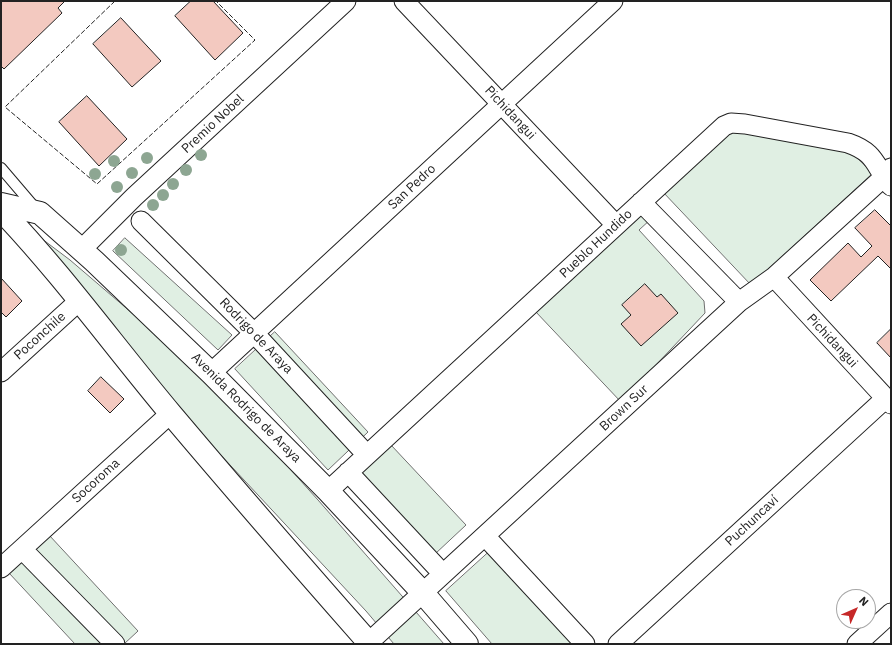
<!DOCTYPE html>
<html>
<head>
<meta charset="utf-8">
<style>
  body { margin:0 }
  #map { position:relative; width:892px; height:645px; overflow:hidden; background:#fff; font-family:"IBM Plex Sans",sans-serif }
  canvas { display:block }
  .frame { position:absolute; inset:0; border:2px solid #222; pointer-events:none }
  .north { position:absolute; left:836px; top:589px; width:40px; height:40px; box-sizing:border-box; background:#fff; border:1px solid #a7a7a7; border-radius:50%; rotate:45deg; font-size:11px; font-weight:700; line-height:16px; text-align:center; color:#222 }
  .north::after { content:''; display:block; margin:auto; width:14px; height:18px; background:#c62828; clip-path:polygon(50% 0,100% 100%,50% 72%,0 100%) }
</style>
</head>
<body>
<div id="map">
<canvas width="892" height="645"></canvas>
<div class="frame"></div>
<div class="north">N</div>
</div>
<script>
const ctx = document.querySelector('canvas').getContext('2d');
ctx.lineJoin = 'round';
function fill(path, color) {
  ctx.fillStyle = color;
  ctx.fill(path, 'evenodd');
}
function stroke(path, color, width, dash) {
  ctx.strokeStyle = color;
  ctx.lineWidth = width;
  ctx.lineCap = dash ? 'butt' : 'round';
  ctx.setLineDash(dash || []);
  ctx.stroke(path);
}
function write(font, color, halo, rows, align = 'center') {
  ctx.font = font + ' "IBM Plex Sans",sans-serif';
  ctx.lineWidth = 3;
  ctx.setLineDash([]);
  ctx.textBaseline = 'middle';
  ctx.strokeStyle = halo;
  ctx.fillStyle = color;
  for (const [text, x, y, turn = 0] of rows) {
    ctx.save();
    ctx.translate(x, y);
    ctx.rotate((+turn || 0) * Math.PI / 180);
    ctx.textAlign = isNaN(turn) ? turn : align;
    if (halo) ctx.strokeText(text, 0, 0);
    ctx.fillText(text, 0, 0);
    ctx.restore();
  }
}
const green = new Path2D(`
  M 745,130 L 842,149 L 855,156 L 873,173 L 751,285 L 662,191 L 727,133 Z
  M 639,212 L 651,219 L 639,230 L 704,301 L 705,313 L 621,402 L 535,311 Z
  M 9,214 L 70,260 L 208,378 L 318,500 L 444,644 L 394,644 L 366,611 L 177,408 Z
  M 125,238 L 232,335 L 218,350 L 113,251 Z
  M 275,332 L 368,432 L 328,470 L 235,369 Z
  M 391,445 L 466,525 L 435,554 L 360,473 Z
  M 49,535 L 138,631 L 124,644 L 75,644 L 9,573 Z
  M 489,552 L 573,644 L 492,644 L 446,591 Z`);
const building = new Path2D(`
  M 1,1 L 65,1 L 58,8 L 62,13 L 4,69 L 1,66 Z
  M 191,1 L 213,1 L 243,33 L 215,60 L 175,16 Z
  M 121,18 L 161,61 L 132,87 L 93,44 Z
  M 87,96 L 127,139 L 99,166 L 59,122 Z
  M 875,210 L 891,226 L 891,269 L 878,256 L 831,301 L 810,280 L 848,243 L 861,257 L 872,246 L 855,228 Z
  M 1,278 L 22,301 L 6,317 L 1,312 Z
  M 645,284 L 657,297 L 661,294 L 678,313 L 641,346 L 621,324 L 631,315 L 622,305 Z
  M 891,329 L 891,358 L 877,343 Z
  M 101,377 L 124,399 L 110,413 L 88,391 Z`);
const lane = new Path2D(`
  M 1,168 L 36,209`);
const street = new Path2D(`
  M 404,1 L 616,225
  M 641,202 L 739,302
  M 141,221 L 254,333 L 367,455
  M 82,249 L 134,197 L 346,1
  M 774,277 L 891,404
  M 1,372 L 79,301
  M 211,373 L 613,1
  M 348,472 L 443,574
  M 328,491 L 724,126 L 731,123 L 745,124 L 848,143 C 877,153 874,166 891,186
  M 485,536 L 585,644
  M 22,549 L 115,644
  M 1,568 L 171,413
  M 367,644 L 739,302 L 774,277 L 884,177 L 891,168
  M 618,644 L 886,398
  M 857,644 L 891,613`);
const secondary = new Path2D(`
  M 1,204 L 40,213 L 94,261 L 211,373 L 328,491 L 423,593 L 467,644
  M 1,210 C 62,274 114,346 171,414 C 236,491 303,568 370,644`);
const fence = new Path2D(`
  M 115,1 L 5,107 L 97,184 L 255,40 L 216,1`);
const trees = [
  [201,155],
  [147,158],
  [114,161],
  [186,170],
  [132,173],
  [95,174],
  [173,184],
  [117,187],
  [163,195],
  [153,205],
  [121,250]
];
const streetNames = [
  ["Pichidangui",510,113,47],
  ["Premio Nobel",213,124,-43],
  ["San Pedro",412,187,-43],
  ["Pueblo Hundido",596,244,-43],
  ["Poconchile",40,336,-42],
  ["Rodrigo de Araya",256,336,46],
  ["Pichidangui",832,341,47],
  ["Avenida Rodrigo de Araya",246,408,45],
  ["Brown Sur",624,408,-43],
  ["Socoroma",96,481,-42],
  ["Puchuncaví",752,521,-43]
];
fill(green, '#e0efe3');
stroke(green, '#6f6f6f', 1);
fill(building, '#f3c9c0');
stroke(building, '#222', 1);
stroke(lane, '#222', 12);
stroke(street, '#222', 21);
stroke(secondary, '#222', 24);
stroke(lane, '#fff', 10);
stroke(street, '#fff', 19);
stroke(secondary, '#fff', 22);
stroke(fence, '#222', 1, [5, 2]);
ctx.fillStyle = '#8da692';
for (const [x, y] of trees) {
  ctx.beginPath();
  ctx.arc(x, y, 6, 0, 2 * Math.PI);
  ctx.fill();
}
write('13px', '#222', '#fff', streetNames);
</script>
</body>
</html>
